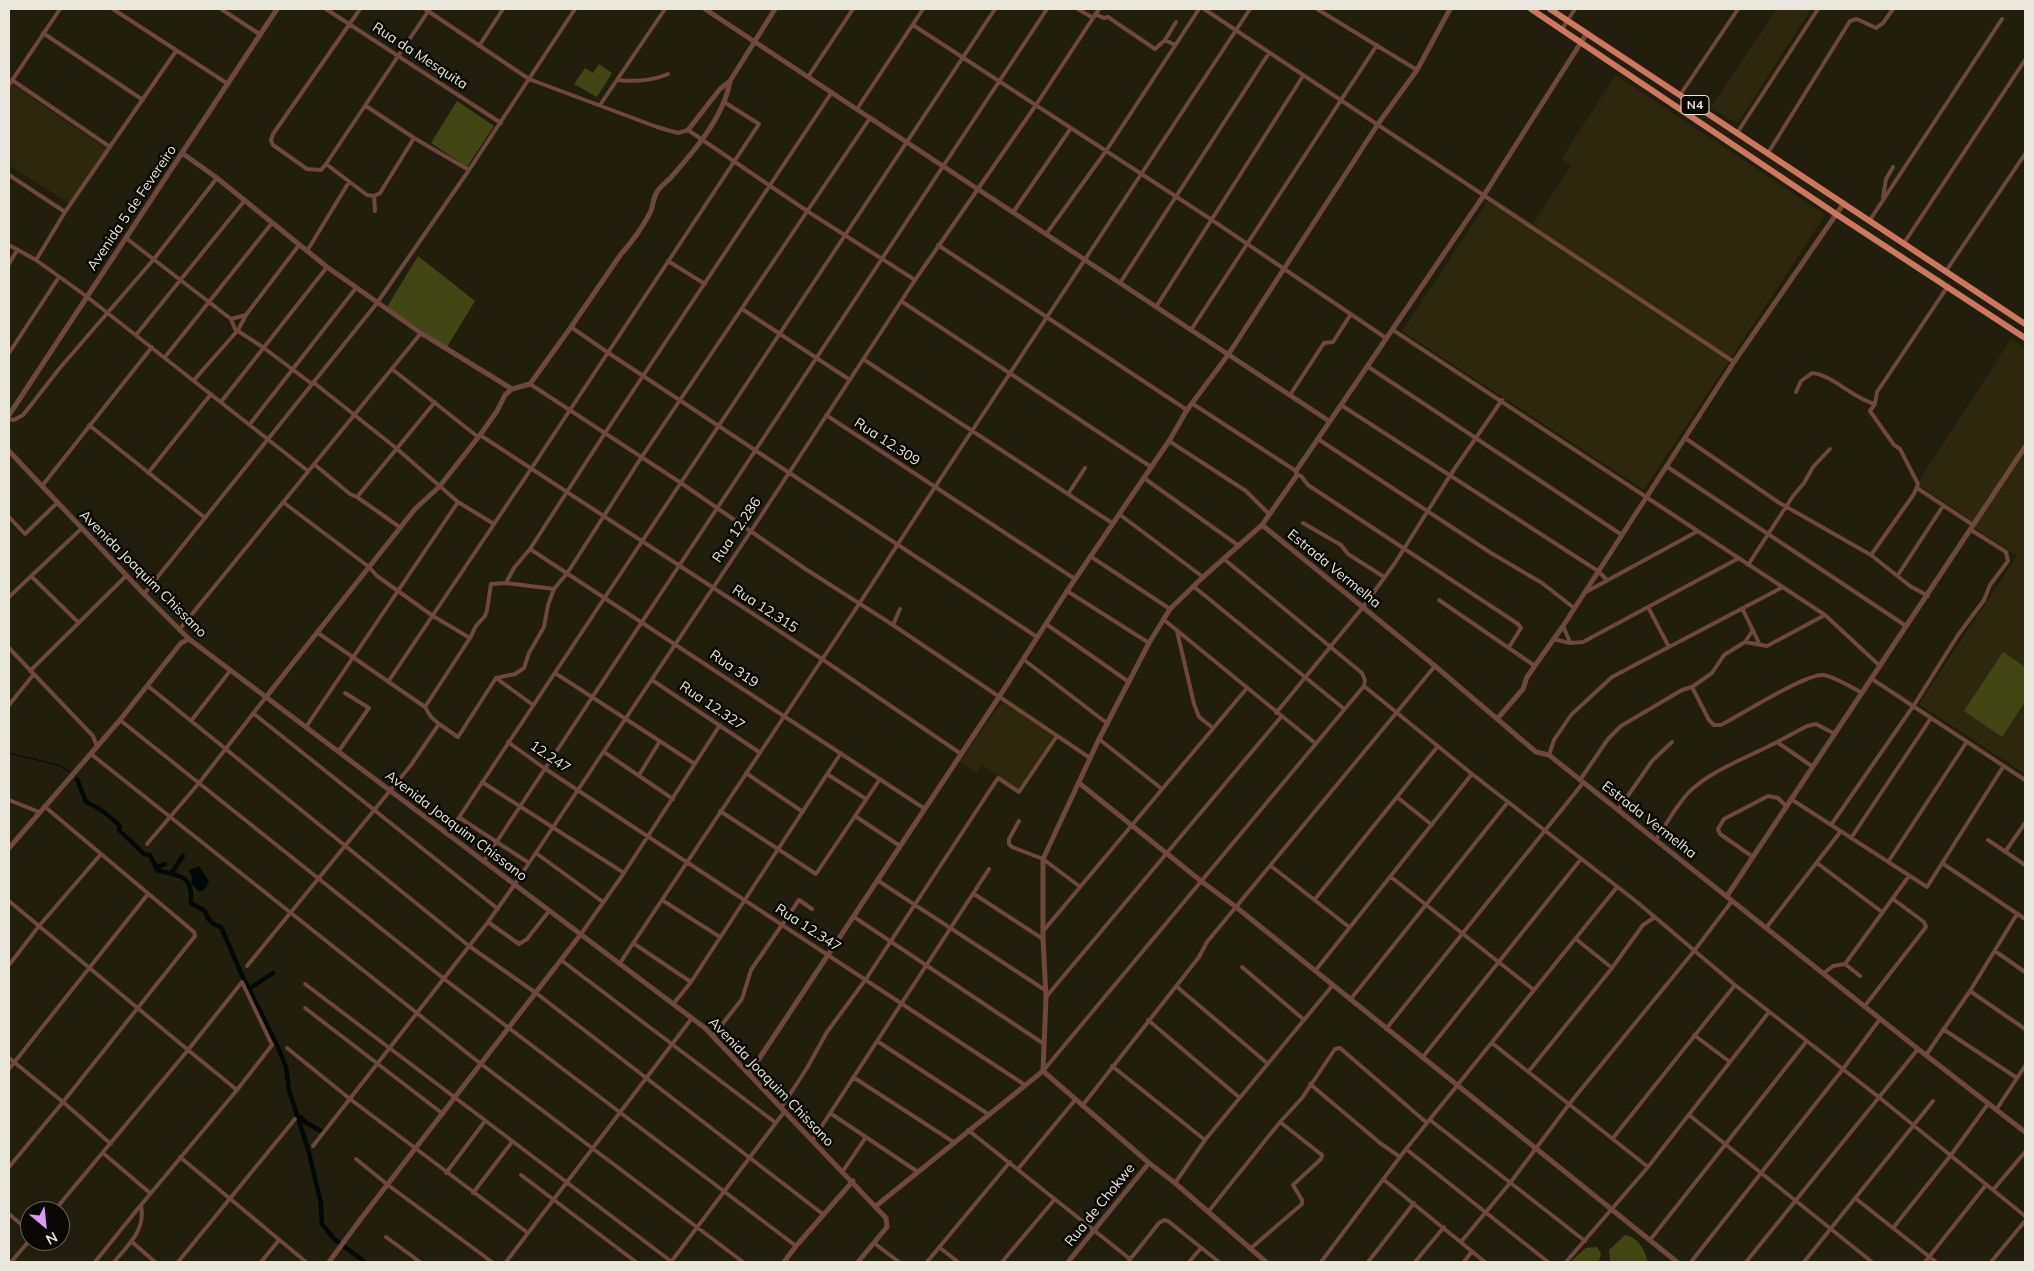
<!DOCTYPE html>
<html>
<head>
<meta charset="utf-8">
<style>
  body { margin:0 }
  #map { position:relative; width:2034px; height:1271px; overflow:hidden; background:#221e0d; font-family:Mulish,sans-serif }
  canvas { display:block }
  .frame { position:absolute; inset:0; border:10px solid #eae7dc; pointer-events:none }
  .north { position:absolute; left:20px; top:1201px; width:50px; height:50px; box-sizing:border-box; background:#0a0803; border:1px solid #64615a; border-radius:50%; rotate:152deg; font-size:14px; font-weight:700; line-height:20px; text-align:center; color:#eae7dc }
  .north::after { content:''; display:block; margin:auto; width:18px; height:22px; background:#da9af7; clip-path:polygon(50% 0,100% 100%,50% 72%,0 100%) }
</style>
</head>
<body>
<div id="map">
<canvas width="2034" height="1271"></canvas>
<div class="frame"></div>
<div class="north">N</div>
</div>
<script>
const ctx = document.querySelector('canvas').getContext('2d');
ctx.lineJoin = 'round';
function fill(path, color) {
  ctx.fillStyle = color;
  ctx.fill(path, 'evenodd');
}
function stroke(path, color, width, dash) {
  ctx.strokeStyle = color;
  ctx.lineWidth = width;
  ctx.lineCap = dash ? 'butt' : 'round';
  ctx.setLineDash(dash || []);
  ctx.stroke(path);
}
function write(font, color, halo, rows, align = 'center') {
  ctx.font = font + ' Mulish,sans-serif';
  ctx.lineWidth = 5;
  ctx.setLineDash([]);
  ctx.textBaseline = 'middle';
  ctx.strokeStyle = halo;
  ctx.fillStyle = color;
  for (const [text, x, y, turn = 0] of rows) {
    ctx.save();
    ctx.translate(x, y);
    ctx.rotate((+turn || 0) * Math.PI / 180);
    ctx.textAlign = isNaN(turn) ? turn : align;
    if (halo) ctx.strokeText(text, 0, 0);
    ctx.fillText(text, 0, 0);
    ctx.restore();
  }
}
const built = new Path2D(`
  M 1777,9 L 1811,9 L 1737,124 L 1711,107 Z
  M 1616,75 L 1825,215 L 1644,490 L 1402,331 L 1491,197 L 1533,224 L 1571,166 L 1561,159 Z
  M 12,84 L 107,149 L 69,203 L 9,165 L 9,89 Z
  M 2011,339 L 2025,348 L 2025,774 L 1919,704 L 2017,556 L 1975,528 L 1968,518 L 1917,484 Z
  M 1002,701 L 1054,737 L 1019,790 L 982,765 L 976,773 L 960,762 Z`);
const green = new Path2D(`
  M 599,64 L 612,73 L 597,97 L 574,84 L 585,68 L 593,73 Z
  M 457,101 L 494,126 L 467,167 L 431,143 Z
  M 418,256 L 475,301 L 447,347 L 387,307 Z
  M 2003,652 L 2025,667 L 2025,702 L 2002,737 L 1964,711 Z
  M 1625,1235 C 1638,1237 1645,1250 1648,1262 L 1610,1262 L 1609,1250 Z
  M 1597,1247 L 1601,1253 L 1599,1262 L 1570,1262 L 1586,1248 Z`);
const water = new Path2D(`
  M 199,866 L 209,881 L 206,888 L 199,892 L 191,883 L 192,878 L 189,870 Z`);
const stream = new Path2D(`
  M 9,753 L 58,765 L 72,773`);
const canal = new Path2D(`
  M 77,779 L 86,802 C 100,808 110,816 120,826 L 119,830 L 144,854 L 150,855 L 157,870 C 179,877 193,873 191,903 L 205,911 C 207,919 213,925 221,927 L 241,973 L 277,1045 L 286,1067 L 289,1090 L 308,1149 L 321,1203 L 322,1224 L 334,1239 L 365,1262
  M 156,865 L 158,867 L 165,864
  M 172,872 L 183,856
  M 249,989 L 273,973
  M 298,1117 L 301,1117 L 305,1122 L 321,1131`);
const minor = new Path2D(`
  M 113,9 L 228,84
  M 221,9 L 261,35
  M 326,9 L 501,123
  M 360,9 L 273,134 L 271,140 L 273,145 L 307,169 L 321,170 L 326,164 L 429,10
  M 425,9 L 529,79 L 657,127 L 678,133 L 688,130 L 807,211 L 915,280
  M 1078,9 L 1093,18
  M 1204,9 L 1734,362
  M 1317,9 L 1417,70
  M 1095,14 L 1104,18 L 1108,17 L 1155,49 L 1165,40 L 1175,45
  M 913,25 L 1212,220 L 1386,338
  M 1562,29 L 1575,9
  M 43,33 L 143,100
  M 1165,40 L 1176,22
  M 479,46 L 503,9
  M 808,77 L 853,9
  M 12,80 L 110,147
  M 617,80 C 635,82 652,81 668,74
  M 9,85 L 60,9
  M 1680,95 L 1738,9
  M 600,105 L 665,9
  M 366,106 L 414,138 L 469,170
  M 857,109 L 923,9
  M 1737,133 L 1818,9
  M 1768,153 L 1850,21 L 1857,19 L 1876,28 L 1883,23 L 1893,9
  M 326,164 L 367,195 L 374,196 L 380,193 L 414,138
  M 9,175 L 65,212
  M 374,196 L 375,211
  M 1883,197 L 1886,179 L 1893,167
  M 1014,211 L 1071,128
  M 1870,220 L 2002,19
  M 1047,233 L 1106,151 L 1199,9
  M 126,238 L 231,319 L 246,315
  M 1904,243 L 2025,60
  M 9,245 L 36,260 L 86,296 L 308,471
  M 938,245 L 1187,410
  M 307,251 L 349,182
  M 36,260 L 65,212 L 176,51
  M 668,261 L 705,284
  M 9,264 L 17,250
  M 1946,271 L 2025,154
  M 1120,283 L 1269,53
  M 901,301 L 1151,467
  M 1156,307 L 1303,76
  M 742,309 L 850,380
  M 231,319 L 235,329 L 264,348 L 312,384
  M 571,327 L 607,352 L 1037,637
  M 1191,330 L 1377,45
  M 1393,330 L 1825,615 L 1880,666
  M 136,335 L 245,200
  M 9,353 L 59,277
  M 165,357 L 272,223
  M 863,359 L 1112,523
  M 1367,366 L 1622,535
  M 392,369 L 478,437
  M 194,380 L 238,330 L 246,315 L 299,245
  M 313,382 L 396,448 L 458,502 L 494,524
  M 530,384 L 681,483 L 804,568 L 893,625 L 1090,758
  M 1796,392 L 1801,381 L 1812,373 C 1833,375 1852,398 1875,404
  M 1290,395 L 1324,343 L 1333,342 L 1351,314
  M 221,402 L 327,267
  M 1193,404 L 1296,471
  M 1341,405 L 1598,571 L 1607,580
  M 826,415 L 1075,579
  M 9,419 L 14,420 L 23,415 L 31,405 L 59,369 L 154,259 L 217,178
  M 250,424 L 356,288
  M 89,425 L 204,517
  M 480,435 L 822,659 L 961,754
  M 1685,438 L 1778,502 L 1871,555 L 1910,586 L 1928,596
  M 1318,439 L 1491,553 L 1542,583 L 1574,608
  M 1169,441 L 1246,491 L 1269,514
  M 314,464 L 350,494 L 357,497 L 401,528
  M 1666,466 L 1906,626
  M 148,473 L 211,394
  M 1297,475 L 1301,476 L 1308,485 L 1518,624 L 1521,628 L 1509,647
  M 1144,478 L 1239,546
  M 42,486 L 152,347
  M 1917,488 L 1973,525
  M 1068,494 L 1085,468
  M 357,497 L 435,402
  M 283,502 L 369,567 L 377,576 L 433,616 L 470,638
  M 1119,514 L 1203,577
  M 9,517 L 25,534 L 57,503
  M 1303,523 L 1341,545 L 1348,554 L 1384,577
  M 530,549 L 925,809
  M 1871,555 L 1914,494 L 1918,484 L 1900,449 L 1894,445 L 1870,411 L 1875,404 L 1877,392 L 1948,286
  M 1090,556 L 1170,609
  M 1748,565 L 1793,496 L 1804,483 L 1813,467 L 1830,449
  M 1898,575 L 1943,506
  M 31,576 L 79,623
  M 506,583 L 554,589
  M 1193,586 L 1343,708
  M 1067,591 L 1149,643
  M 1586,592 L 1698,531
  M 144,594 L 377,303 L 469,170 L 575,9
  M 9,597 L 82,528
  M 1439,600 L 1535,666
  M 1648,607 L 1669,647
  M 1742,608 L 1760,645
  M 1163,619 L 1315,743
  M 1046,624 L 1129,682
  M 893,625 L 900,609
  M 1563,626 L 1570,642
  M 179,630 L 421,333
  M 1177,631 L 1194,704 L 1199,717 L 1213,728
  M 1553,639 L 1570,643 L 1583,642 L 1739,558
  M 1745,642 L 1753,630
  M 9,648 L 93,736 L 96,744 L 96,748
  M 1023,659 L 1108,724
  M 30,671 L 126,576
  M 555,673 L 695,764
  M 496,678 L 533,705
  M 1872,679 L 2025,780
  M 652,680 L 759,752
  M 388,682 L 531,469 L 759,124 L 724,102
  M 148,686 L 469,946 L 536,993 L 824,1215
  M 1364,686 L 1472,774 L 1637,902 L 1735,985 L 1880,1098 L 2025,1216
  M 1692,687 L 1709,720 L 1714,725 L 1721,725 C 1740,715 1805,674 1823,675 C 1833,676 1853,688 1862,693
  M 9,705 L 34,674
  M 425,707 L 470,638 L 476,626 L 485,616 L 487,610 L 491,584 L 506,583 L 514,568 L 530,549 L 605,433 L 832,92
  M 253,713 L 498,909
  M 1276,713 L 1363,607 L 1395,563 L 1451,474 L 1502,400
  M 120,720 L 443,978 L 796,1246
  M 191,721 L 230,671
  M 439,724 L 458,737 L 496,678 L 515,674 L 524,668 L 529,653 L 544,627 L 548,605 L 554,589 L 568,572 L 641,458 L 870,118
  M 306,727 L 458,502
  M 1099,739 L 1162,789
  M 508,742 L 544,768 L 1025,1085
  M 1777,742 L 1807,726 L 1816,724 L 1835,734
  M 338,752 L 369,708 L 345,693
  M 604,752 L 673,799
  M 91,754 L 481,1064 L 743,1262
  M 1549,755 L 1554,740 L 1571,715 L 1612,677 L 1783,587
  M 746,773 L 803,812
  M 827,774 L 866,799
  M 639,775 L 660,741
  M 1580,780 L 1608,739 L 1621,726 L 1682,690 L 1692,687 L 1712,673 L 1724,655 L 1745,642 L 1767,646 L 1825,615
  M 482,782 L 624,873
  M 1397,797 L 1432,825
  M 1791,799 L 1927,887 L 2003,767
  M 9,800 L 39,812
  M 1618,810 L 1652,761 L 1672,742
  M 720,811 L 816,874 L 880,779
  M 855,816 L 900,846
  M 460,818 L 529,863
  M 1019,821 L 1009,839 L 1009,844 L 1012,847 L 1043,859 L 1079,886
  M 1831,825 L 1914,705 L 1958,635 L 1984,600 L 1990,585 L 2008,561 L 2006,552 L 1971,530
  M 448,834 L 995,9
  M 1851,838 L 1931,718
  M 1656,840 C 1666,824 1676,806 1689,792 C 1711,770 1749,757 1777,742 L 1813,767
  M 1988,840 L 2025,865
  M 147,844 L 199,783 L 266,697
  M 2005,852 L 2025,823
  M 536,853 L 603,902
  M 1753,857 L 1720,834 L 1718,829 L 1724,819 L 1768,796 L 1778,798 L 1787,807
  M 484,861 L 1047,9
  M 1888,862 L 1966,743
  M 1817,863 L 1882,912
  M 1942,863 L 2025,919
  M 1271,866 L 1349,927
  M 1391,877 L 1534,990
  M 877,880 L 1045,990
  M 974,894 L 1043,939
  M 1315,899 L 1438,746
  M 662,900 L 720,937
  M 9,901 L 188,1050 L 242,982 L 272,1045 L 237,1090
  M 854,917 L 1044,1044
  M 488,922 L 519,944 L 527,939 L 549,911
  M 1766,928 L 1841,831
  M 1044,930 L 1247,688
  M 581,934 L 624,873 L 720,725
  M 1576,939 L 1612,968
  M 633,943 L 691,982
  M 1995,951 L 2025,972
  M 561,960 L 776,1123
  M 620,963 L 859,604 L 935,487 L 1250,9
  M 1845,964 L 1860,976
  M 9,965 L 39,926 L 101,854
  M 247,966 L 411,765 L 439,724 L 431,717 L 425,707 L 318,633
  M 1242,967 L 1303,1019
  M 1315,971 L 1472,774
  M 1824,973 L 1833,966 L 1845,964 L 1909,876
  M 305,984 L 672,1262
  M 1176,986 L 1267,1063
  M 1970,991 L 2025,1029
  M 1046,997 L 1281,717
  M 1350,1000 L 1508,802
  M 674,1003 L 691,982 L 841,753
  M 1864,1007 L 1926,927 L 1924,922 L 1893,899
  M 305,1008 L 443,1114
  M 1148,1020 L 1240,1098
  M 1386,1029 L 1583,783
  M 1943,1029 L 2017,1078
  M 1694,1035 L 1730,1062
  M 713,1036 L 742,999 L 751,970 L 799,900 L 812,909
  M 877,1041 L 988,1114
  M 1492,1043 L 1648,1167
  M 287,1048 L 350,1099 L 528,1233
  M 1926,1055 L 1970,991 L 2017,914
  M 9,1058 L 63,1102 L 111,1144
  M 1422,1058 L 1581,859
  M 1112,1066 L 1205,1140
  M 9,1069 L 148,894
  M 1043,1071 L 1364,686 L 1365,680 L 1362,673 L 1224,559
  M 1529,1071 L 1612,968 L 1643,925 L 1655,917
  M 853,1077 L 955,1143
  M 1310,1084 L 1380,1143 L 1400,1157
  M 1082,1106 L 1199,957 L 1207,942 L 1435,666
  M 781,1108 L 807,1068 L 827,1032 L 866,979 L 998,778 L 1019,792 L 1057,736
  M 1996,1110 L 2025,1066
  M 830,1113 L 918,1172
  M 1689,1115 L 1872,1262
  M 1430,1120 L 1585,1241
  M 1280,1122 L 1302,1098 L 1335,1049 L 1340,1048 L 1427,1123
  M 968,1130 L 1130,1259
  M 1613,1138 L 1735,985
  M 812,1141 L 989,869
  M 313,1146 L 488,922 L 515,884 L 751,531 L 915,280 L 1036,105 L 1099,9
  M 1406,1149 L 1548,1262
  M 103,1153 L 150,1193
  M 180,1157 L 306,1262
  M 356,1159 L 388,1185 L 492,1262
  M 9,1167 L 63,1102 L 195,936 L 194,932 L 44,806
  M 1018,1169 L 1075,1100
  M 843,1171 L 866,1137
  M 446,1173 L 485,1121
  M 521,1175 L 636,1262
  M 1383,1179 L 1485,1262
  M 1175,1183 L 1205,1140 L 1332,986
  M 1993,1190 L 2025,1152
  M 473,1193 L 512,1142
  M 1855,1198 L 1936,1262
  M 54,1211 L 188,1050 L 237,1090 L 141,1205 C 146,1230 129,1244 114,1262
  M 1208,1212 L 1280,1122 L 1322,1155 L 1321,1159 L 1293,1185 L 1302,1200 L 1302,1204 L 1250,1249
  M 9,1214 L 30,1232
  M 1893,1228 L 1951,1155 L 1988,1104
  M 386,1237 L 420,1262
  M 1650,1240 L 1806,1042
  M 131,1241 L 155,1262
  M 1461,1242 L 1510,1183 L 1570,1103 L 1694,951 L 1732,901
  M 874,1243 L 899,1262
  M 939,1247 L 958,1262
  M 11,1262 L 30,1240
  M 95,1262 L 140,1206
  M 178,1262 L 295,1119
  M 261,1262 L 279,1240
  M 506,1262 L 692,1018
  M 671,1262 L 784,1112
  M 927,1262 L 1010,1162
  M 1002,1262 L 1055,1199
  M 1128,1262 L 1159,1223 L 1164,1220 L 1168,1221 L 1219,1262
  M 1189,1262 L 1201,1248
  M 1321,1262 L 1406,1149 L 1617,887
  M 1368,1262 L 1414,1203
  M 1415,1262 L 1444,1227
  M 1464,1262 L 1472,1251
  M 1566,1262 L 1648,1167 L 1769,1012
  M 1691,1262 L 1843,1069 L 1880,1019
  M 1746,1262 L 1918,1049
  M 1804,1262 L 1933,1101
  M 1925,1262 L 1986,1185
  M 1991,1262 L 2025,1221`);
const tertiary = new Path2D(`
  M 705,9 L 1329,421
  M 688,130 L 720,89 L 730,81 L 775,9
  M 182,153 L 217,178 L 327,267 L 421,333 L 512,389
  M 9,415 L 277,9
  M 9,451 L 144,594 L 189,639 L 705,1028 L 886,1218 L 887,1227 L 858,1262
  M 1262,525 L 1435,666 L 1536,752 L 1549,755 L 1918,1049 L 2025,1132
  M 266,697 L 415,509 L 439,487 L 480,435 L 497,411 L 505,395 L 512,389 L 530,384 L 571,327 L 621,254 C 632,242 642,228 650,213 C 653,207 653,198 657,192 C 661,185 669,181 673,175 C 696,149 724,116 730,81
  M 1497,719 L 1523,689 L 1527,677 L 1563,626 L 1734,362 L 1844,203
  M 1079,783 L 1201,881 L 1236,907 L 1677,1262
  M 9,848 L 120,720 L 181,643 L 189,639
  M 1727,896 L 2025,447
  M 1043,1071 L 1149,1163 L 1175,1183 L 1266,1262
  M 749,1074 L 999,697 L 1067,591 L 1169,441 L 1187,410 L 1228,355 L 1378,124 L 1417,70 L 1450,9
  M 876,1206 L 1043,1071 L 1046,997 L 1043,939 L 1043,859 L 1099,739 L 1149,643 L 1170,609 L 1203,577 L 1262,525 L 1297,475 L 1296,471 L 1484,195 L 1587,33
  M 329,1262 L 360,1220 L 581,934
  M 784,1262 L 796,1246 L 853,1181
  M 1068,1262 L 1149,1163`);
const trunk = new Path2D(`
  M 1531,9 L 1836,214 L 2025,338
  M 1550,9 L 2025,324`);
const shields = [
  [1695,105,28]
];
const shieldNames = [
  ["N4",1695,105]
];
const streetNames = [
  ["Rua da Mesquita",420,56,33],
  ["Avenida 5 de Fevereiro",132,208,-56],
  ["Rua 12.309",887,442,33],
  ["Rua 12.286",737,530,-56],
  ["Estrada Vermelha",1334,569,39],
  ["Avenida Joaquim Chissano",143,574,45],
  ["Rua 12.315",765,609,33],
  ["Rua 319",734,669,34],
  ["Rua 12.327",712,706,34],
  ["12.247",550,757,34],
  ["Estrada Vermelha",1649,820,38],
  ["Avenida Joaquim Chissano",456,826,37],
  ["Rua 12.347",808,928,33],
  ["Avenida Joaquim Chissano",771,1082,46],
  ["Rua de Chokwe",1100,1205,-51]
];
fill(built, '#2d270e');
fill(green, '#424612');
fill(water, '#000808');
stroke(stream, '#000808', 1);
stroke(canal, '#000808', 4.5);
stroke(minor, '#6e483c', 4);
stroke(tertiary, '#6e483c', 5);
stroke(trunk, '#ce775d', 6);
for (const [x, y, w] of shields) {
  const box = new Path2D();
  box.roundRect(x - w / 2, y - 9.5, w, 19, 4);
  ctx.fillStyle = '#0a0803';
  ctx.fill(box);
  stroke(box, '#eae7dc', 1);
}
write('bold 12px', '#eae7dc', null, shieldNames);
write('14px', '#eae7dc', '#0a0803', streetNames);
</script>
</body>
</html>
